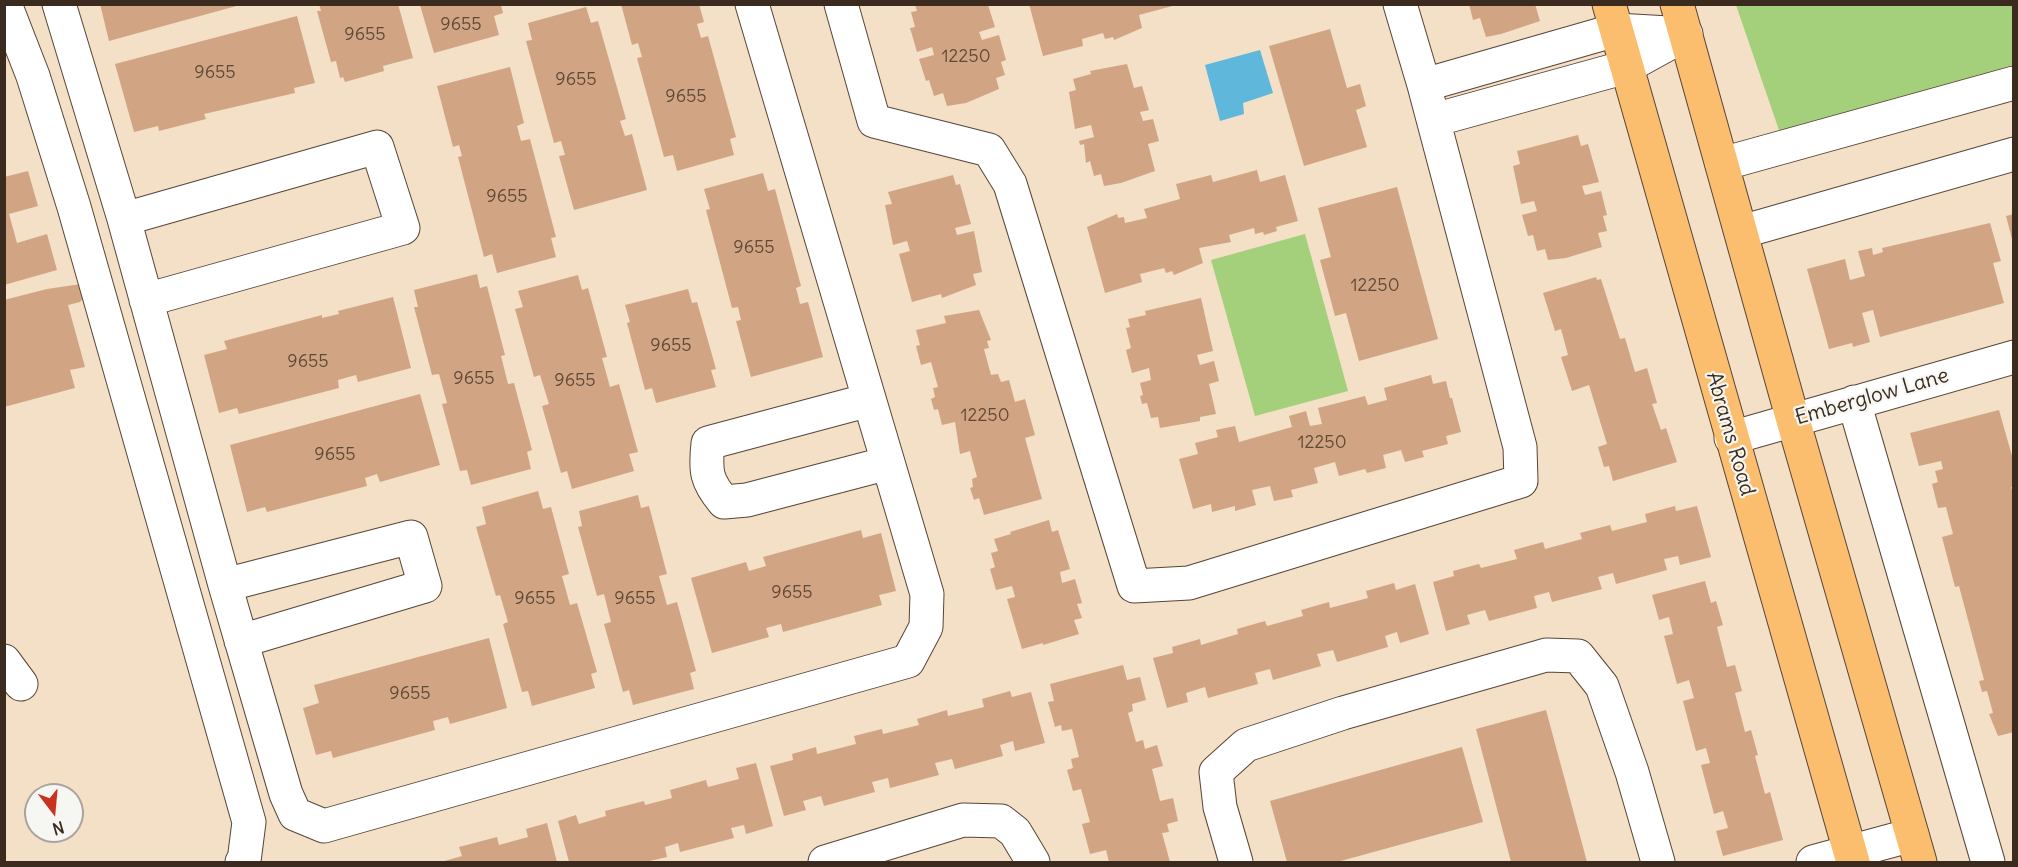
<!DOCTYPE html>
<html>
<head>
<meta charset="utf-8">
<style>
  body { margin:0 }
  #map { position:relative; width:2018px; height:867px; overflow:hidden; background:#f4dfc7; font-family:Delius,sans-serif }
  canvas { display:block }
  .frame { position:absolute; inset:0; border:6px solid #3b2a1e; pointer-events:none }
  .north { position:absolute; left:24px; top:783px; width:60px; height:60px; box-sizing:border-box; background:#f6f6f2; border:2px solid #aba49d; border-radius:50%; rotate:164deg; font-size:16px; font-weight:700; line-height:24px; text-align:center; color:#3b2a1e }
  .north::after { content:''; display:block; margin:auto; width:21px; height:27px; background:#c8321e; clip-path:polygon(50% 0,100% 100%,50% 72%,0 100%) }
</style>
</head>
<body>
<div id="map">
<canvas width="2018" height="867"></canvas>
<div class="frame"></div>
<div class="north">N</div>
</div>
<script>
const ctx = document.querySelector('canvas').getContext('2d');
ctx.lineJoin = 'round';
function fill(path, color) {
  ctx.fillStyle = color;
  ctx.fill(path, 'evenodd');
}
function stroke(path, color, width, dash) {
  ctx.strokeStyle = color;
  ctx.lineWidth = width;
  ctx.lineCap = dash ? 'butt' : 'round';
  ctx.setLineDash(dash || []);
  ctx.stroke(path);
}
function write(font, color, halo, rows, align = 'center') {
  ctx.font = font + ' Delius,sans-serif';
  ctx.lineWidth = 4.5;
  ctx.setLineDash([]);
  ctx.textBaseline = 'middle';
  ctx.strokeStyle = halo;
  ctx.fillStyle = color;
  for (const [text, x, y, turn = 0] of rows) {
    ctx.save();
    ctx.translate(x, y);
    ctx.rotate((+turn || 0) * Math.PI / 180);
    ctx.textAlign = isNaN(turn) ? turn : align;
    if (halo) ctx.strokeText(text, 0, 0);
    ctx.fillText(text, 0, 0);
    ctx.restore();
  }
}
const green = new Path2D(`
  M 1736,5 L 2013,5 L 2013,65 L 1781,136 Z
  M 1305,234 L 1348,391 L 1255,416 L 1211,260 Z`);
const water = new Path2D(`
  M 1260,50 L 1273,93 L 1243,103 L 1244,114 L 1220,121 L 1205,65 Z`);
const building = new Path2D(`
  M 100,4 L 240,4 L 240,5 L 109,41 Z
  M 319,4 L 398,4 L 413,58 L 383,66 L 384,71 L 345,82 L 343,77 L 340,78 L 336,61 L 331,62 L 317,11 L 321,11 Z
  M 621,4 L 699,4 L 704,22 L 697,24 L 701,38 L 708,36 L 736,137 L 730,139 L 734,155 L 677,171 L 673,155 L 664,157 L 637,58 L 642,57 L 638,43 L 632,45 Z
  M 915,4 L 988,5 L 995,27 L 979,32 L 982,40 L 999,35 L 1006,60 L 1001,62 L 1005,75 L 996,78 L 999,89 L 966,103 L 947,106 L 943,93 L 934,96 L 929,80 L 926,81 L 919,59 L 934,55 L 932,47 L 917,52 L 910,28 L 915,27 L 911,12 L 917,11 Z
  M 1029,4 L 1176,4 L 1176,5 L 1139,15 L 1142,28 L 1114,40 L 1113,37 L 1105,39 L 1103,33 L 1082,39 L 1083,46 L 1043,56 Z
  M 1469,4 L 1535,4 L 1540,21 L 1501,34 L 1486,37 L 1480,18 L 1473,20 Z
  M 420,5 L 501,5 L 503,13 L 494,16 L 499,35 L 434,53 Z
  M 586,7 L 591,23 L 598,21 L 626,119 L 620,121 L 625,136 L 632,134 L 647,190 L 574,210 L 559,156 L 565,155 L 561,141 L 554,143 L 526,41 L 532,40 L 528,23 Z
  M 297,16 L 315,83 L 294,88 L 295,93 L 204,114 L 206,119 L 159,131 L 158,126 L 134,132 L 115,64 Z
  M 1330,29 L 1347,88 L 1360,84 L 1366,106 L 1356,110 L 1367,147 L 1304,166 L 1269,46 Z
  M 1127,64 L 1134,88 L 1142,86 L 1149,110 L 1140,112 L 1143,121 L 1153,119 L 1159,141 L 1148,144 L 1155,171 L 1121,183 L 1104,186 L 1101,174 L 1094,176 L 1090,161 L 1086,163 L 1084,144 L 1080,145 L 1079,141 L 1094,137 L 1091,125 L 1075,129 L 1069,92 L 1076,90 L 1073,79 L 1091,74 L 1090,71 Z
  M 510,67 L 524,123 L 517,126 L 521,141 L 530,139 L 556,237 L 551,238 L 556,257 L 497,273 L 492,254 L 484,257 L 458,157 L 462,156 L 459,145 L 453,147 L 437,86 Z
  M 1578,135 L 1581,146 L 1588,144 L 1599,182 L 1582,186 L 1585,195 L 1601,191 L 1607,215 L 1603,216 L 1607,231 L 1598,233 L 1602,247 L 1566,258 L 1548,260 L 1545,249 L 1537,251 L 1533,235 L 1528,236 L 1522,215 L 1537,211 L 1534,201 L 1521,204 L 1513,166 L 1520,164 L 1517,151 Z
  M 1257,170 L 1260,182 L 1285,175 L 1298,221 L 1276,227 L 1277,231 L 1264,235 L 1263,232 L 1255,234 L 1254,228 L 1229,235 L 1231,242 L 1199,248 L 1203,263 L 1174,275 L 1172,271 L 1166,273 L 1164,268 L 1140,274 L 1142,282 L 1105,293 L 1087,227 L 1117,214 L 1118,218 L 1124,217 L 1125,223 L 1147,218 L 1144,209 L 1180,199 L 1176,184 L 1211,175 L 1213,182 Z
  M 28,171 L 38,206 L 9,214 L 17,243 L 47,234 L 57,270 L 4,285 L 4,177 Z
  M 763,173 L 768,191 L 775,189 L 801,286 L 796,288 L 800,304 L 808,302 L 823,357 L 751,377 L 736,321 L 741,320 L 738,307 L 732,308 L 706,210 L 710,209 L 704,189 Z
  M 953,175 L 956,185 L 960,184 L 971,224 L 955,228 L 957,235 L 974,231 L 982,272 L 973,274 L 976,285 L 942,298 L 941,294 L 912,302 L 899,254 L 910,251 L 907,241 L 893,245 L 885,205 L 892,204 L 888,192 Z
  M 1397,187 L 1438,339 L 1359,361 L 1346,313 L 1335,316 L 1320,260 L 1331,257 L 1318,208 Z
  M 2014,214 L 2014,243 L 2013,243 L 2006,216 Z
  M 1990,223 L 2001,261 L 1993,263 L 2004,303 L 1880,337 L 1873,310 L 1862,313 L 1870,342 L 1853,347 L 1852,343 L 1829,349 L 1807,269 L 1845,259 L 1850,280 L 1865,276 L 1858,251 L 1872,248 L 1873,255 L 1883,252 L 1882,248 Z
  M 477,274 L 480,288 L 487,286 L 505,355 L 501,356 L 508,384 L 514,383 L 532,450 L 527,452 L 531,469 L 471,485 L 467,470 L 460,471 L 442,404 L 447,403 L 439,374 L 432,375 L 414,307 L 418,307 L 414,290 Z
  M 578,275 L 582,290 L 588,288 L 607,357 L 602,358 L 610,387 L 619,384 L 638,452 L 629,454 L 634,471 L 572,489 L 567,471 L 561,473 L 542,406 L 549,404 L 540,375 L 534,377 L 515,309 L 523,307 L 518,291 Z
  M 1596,277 L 1597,280 L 1601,279 L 1620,339 L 1625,338 L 1635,372 L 1647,368 L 1657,403 L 1652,404 L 1661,430 L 1666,428 L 1677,462 L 1613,481 L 1609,466 L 1604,467 L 1598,447 L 1607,444 L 1589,385 L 1572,391 L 1561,357 L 1568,355 L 1561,329 L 1555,331 L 1543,293 Z
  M 81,284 L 85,296 L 80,302 L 68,305 L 85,367 L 70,370 L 75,388 L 4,407 L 4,300 L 47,289 Z
  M 688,289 L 692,303 L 697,302 L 716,369 L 711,370 L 716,387 L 656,403 L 652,388 L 645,390 L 627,323 L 630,322 L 625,305 Z
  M 393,297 L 411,368 L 358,382 L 356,375 L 338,380 L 339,388 L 239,414 L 237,408 L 219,413 L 204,355 L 227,349 L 224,341 L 322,315 L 322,318 L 339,314 L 338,311 Z
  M 1201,298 L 1213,351 L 1197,355 L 1200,365 L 1214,361 L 1219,381 L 1209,384 L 1216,414 L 1200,417 L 1200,421 L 1160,428 L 1158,417 L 1151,418 L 1147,403 L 1142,404 L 1140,396 L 1143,395 L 1140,383 L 1151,380 L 1149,368 L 1132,373 L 1126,350 L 1131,348 L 1126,328 L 1130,327 L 1128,319 L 1146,315 L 1145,311 Z
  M 979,310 L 991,340 L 987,341 L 989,348 L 984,349 L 991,375 L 998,374 L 1001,382 L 1009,380 L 1015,402 L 1025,399 L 1035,435 L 1025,438 L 1042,499 L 984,515 L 979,498 L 974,500 L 970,488 L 973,487 L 972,479 L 977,477 L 970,451 L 960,454 L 955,422 L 942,425 L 938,409 L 934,410 L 931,399 L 935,397 L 933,388 L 938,387 L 931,362 L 921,365 L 916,346 L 920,345 L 916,330 L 946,323 L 944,316 Z
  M 1431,375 L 1433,384 L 1446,381 L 1450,398 L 1452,398 L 1461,432 L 1446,436 L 1448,444 L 1422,451 L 1424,457 L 1405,462 L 1401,450 L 1383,455 L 1386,468 L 1367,473 L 1365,469 L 1339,476 L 1335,462 L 1314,468 L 1318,483 L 1291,490 L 1293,497 L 1274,501 L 1270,486 L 1252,490 L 1256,505 L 1235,511 L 1235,506 L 1212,512 L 1211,504 L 1193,509 L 1179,459 L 1198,454 L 1195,443 L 1218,437 L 1216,430 L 1235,426 L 1239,442 L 1292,427 L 1289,416 L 1306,411 L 1310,426 L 1322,424 L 1318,408 L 1365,396 L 1368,405 L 1387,400 L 1384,388 Z
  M 420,394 L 440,465 L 380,482 L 377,474 L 365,478 L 367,486 L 267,512 L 265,507 L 247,512 L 230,445 Z
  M 1999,410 L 2014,463 L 2014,486 L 2011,487 L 2014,496 L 2014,732 L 1998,736 L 1989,714 L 1993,713 L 1987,691 L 1982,692 L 1979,681 L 1984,680 L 1959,586 L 1955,587 L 1942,537 L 1953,534 L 1946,507 L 1938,508 L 1932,484 L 1938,482 L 1935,471 L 1943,469 L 1941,461 L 1919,466 L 1910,433 Z
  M 538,491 L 543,509 L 551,507 L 569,574 L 562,576 L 570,605 L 577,603 L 597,672 L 591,674 L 595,688 L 532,706 L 528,691 L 522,692 L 503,624 L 508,622 L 500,595 L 496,596 L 476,527 L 486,524 L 482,507 Z
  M 638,495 L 641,508 L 649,506 L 667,574 L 659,576 L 667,605 L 677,602 L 696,671 L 690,673 L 694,689 L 633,705 L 629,690 L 623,692 L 604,624 L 611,622 L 604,594 L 597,596 L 578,527 L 582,526 L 579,511 Z
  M 1675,506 L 1676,511 L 1697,506 L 1711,557 L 1680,565 L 1678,556 L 1664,559 L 1667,570 L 1616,584 L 1613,573 L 1598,577 L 1602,589 L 1552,602 L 1549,592 L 1534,596 L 1537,608 L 1489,621 L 1485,610 L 1467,615 L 1470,624 L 1446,631 L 1433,582 L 1454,576 L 1453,571 L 1479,564 L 1481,568 L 1517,559 L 1514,550 L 1543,542 L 1545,549 L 1582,539 L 1580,533 L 1610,525 L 1612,531 L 1647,522 L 1645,514 Z
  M 1049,520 L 1052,532 L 1058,530 L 1070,569 L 1060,572 L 1062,583 L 1075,579 L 1082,603 L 1077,604 L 1082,618 L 1074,620 L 1079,634 L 1043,645 L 1043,643 L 1022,649 L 1007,599 L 1015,597 L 1012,586 L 996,590 L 990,569 L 995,567 L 991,553 L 998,551 L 994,539 L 1011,534 L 1010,532 Z
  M 861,530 L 863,538 L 881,533 L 896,591 L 879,595 L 882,605 L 783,632 L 781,624 L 766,628 L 769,637 L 712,653 L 691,578 L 746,562 L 749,571 L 766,566 L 763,557 Z
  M 1705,581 L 1711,603 L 1716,601 L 1723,625 L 1717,627 L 1727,667 L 1735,665 L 1742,691 L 1735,693 L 1745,732 L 1751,730 L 1758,755 L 1755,756 L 1765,794 L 1770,792 L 1783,840 L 1723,856 L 1716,831 L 1728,828 L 1723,811 L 1714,814 L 1701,765 L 1710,763 L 1706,748 L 1696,751 L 1683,701 L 1694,698 L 1689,680 L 1677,684 L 1664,636 L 1673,634 L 1669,617 L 1659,620 L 1652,595 Z
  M 1394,583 L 1396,590 L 1415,584 L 1429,634 L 1400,643 L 1397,632 L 1385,636 L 1388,647 L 1337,662 L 1333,650 L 1317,654 L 1321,666 L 1273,680 L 1270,669 L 1255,673 L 1258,684 L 1208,698 L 1205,687 L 1186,693 L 1188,702 L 1167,708 L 1153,658 L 1173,653 L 1172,647 L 1200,639 L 1201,645 L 1238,634 L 1237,629 L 1265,621 L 1267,626 L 1303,616 L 1301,610 L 1329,602 L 1330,608 L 1368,598 L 1366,591 Z
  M 489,638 L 507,708 L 450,724 L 448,717 L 433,721 L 435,730 L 333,758 L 331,751 L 316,755 L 303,708 L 319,703 L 314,685 Z
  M 1123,665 L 1127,680 L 1140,677 L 1146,700 L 1132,704 L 1133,711 L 1128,713 L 1136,742 L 1143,740 L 1145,749 L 1157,745 L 1163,766 L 1152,769 L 1160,801 L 1173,798 L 1178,821 L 1167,824 L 1169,832 L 1162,833 L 1170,862 L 1109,862 L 1106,850 L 1090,854 L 1082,824 L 1090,822 L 1081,789 L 1073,791 L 1067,770 L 1073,768 L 1071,759 L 1079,757 L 1072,729 L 1062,731 L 1061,725 L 1055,727 L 1048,702 L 1054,701 L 1050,684 Z
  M 1010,691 L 1012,697 L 1031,692 L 1045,743 L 1015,751 L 1013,741 L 1000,745 L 1003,756 L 955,769 L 952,759 L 935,763 L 939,775 L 890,788 L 888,778 L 872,782 L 875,792 L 824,806 L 821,796 L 803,801 L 806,810 L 784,816 L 770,766 L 793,760 L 792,754 L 816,747 L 817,754 L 856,744 L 854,736 L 882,729 L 883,734 L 919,725 L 917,719 L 947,710 L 948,716 L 984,707 L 982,699 Z
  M 1546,710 L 1587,862 L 1511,862 L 1476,729 Z
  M 1462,747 L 1483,822 L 1337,862 L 1287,862 L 1270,801 Z
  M 756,763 L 773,826 L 746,834 L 744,825 L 731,828 L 734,838 L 680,852 L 678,843 L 665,847 L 667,857 L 645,862 L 569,862 L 558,821 L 576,815 L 579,824 L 606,816 L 605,811 L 644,801 L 645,805 L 672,798 L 670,790 L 706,780 L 708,787 L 739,779 L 736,768 Z
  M 547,823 L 557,862 L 441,862 L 462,856 L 459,847 L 497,837 L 499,845 L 528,837 L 526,829 Z`);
const minor = new Path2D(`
  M 5,4 L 33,76 L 74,207 L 249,822 L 244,861 L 242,862
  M 59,4 L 124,219 L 225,585 L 286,794 L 295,814 L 324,826 L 908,661 L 926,627 L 927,594 L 752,4
  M 841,4 L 874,121 L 989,150 L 1010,184 L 1134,586 L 1189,583 L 1521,481 L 1520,447 L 1424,85 L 1400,4
  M 1424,85 L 1616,30 L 1686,34
  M 1434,120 L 1626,67 L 1686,34
  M 1722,164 L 2014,83
  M 124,219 L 377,147 L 403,228 L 146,300
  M 1741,232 L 2014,154
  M 869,400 L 708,443 C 705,471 706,481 724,502 L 747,500 L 888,463
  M 1854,402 L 1988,862
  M 1731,438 L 2014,357
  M 225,585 L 411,537 L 425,586 L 241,641
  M 4,661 L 21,684
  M 825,862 L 963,820 L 1001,821 L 1015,832 L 1033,862
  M 1236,862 L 1220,807 L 1216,772 L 1246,745 L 1343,713 L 1546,655 L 1578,656 L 1602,686 L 1632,772 L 1658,862
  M 1813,862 L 1912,835`);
const major = new Path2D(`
  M 1609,4 L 1853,862
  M 1677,4 L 1793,420 L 1920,862`);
const numberNames = [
  ["9655",461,25],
  ["9655",365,35],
  ["12250",966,57],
  ["9655",215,73],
  ["9655",576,80],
  ["9655",686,97],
  ["9655",507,197],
  ["9655",754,248],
  ["12250",1375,286],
  ["9655",671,346],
  ["9655",308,362],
  ["9655",474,379],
  ["9655",575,381],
  ["12250",985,416],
  ["12250",1322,443],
  ["9655",335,455],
  ["9655",792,593],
  ["9655",535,599],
  ["9655",635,599],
  ["9655",410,694]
];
const streetNames = [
  ["Emberglow Lane",1872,397,-16],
  ["Abrams Road",1730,434,74]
];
fill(green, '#a4cf7b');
fill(water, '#5fb7dc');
fill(building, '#d1a583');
stroke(minor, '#574537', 35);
stroke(major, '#574537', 35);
stroke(minor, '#fff', 33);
stroke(major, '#fbbd6e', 33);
write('18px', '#604937', null, numberNames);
write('21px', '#3b2a1e', '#f6f6f2', streetNames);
</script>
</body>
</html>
